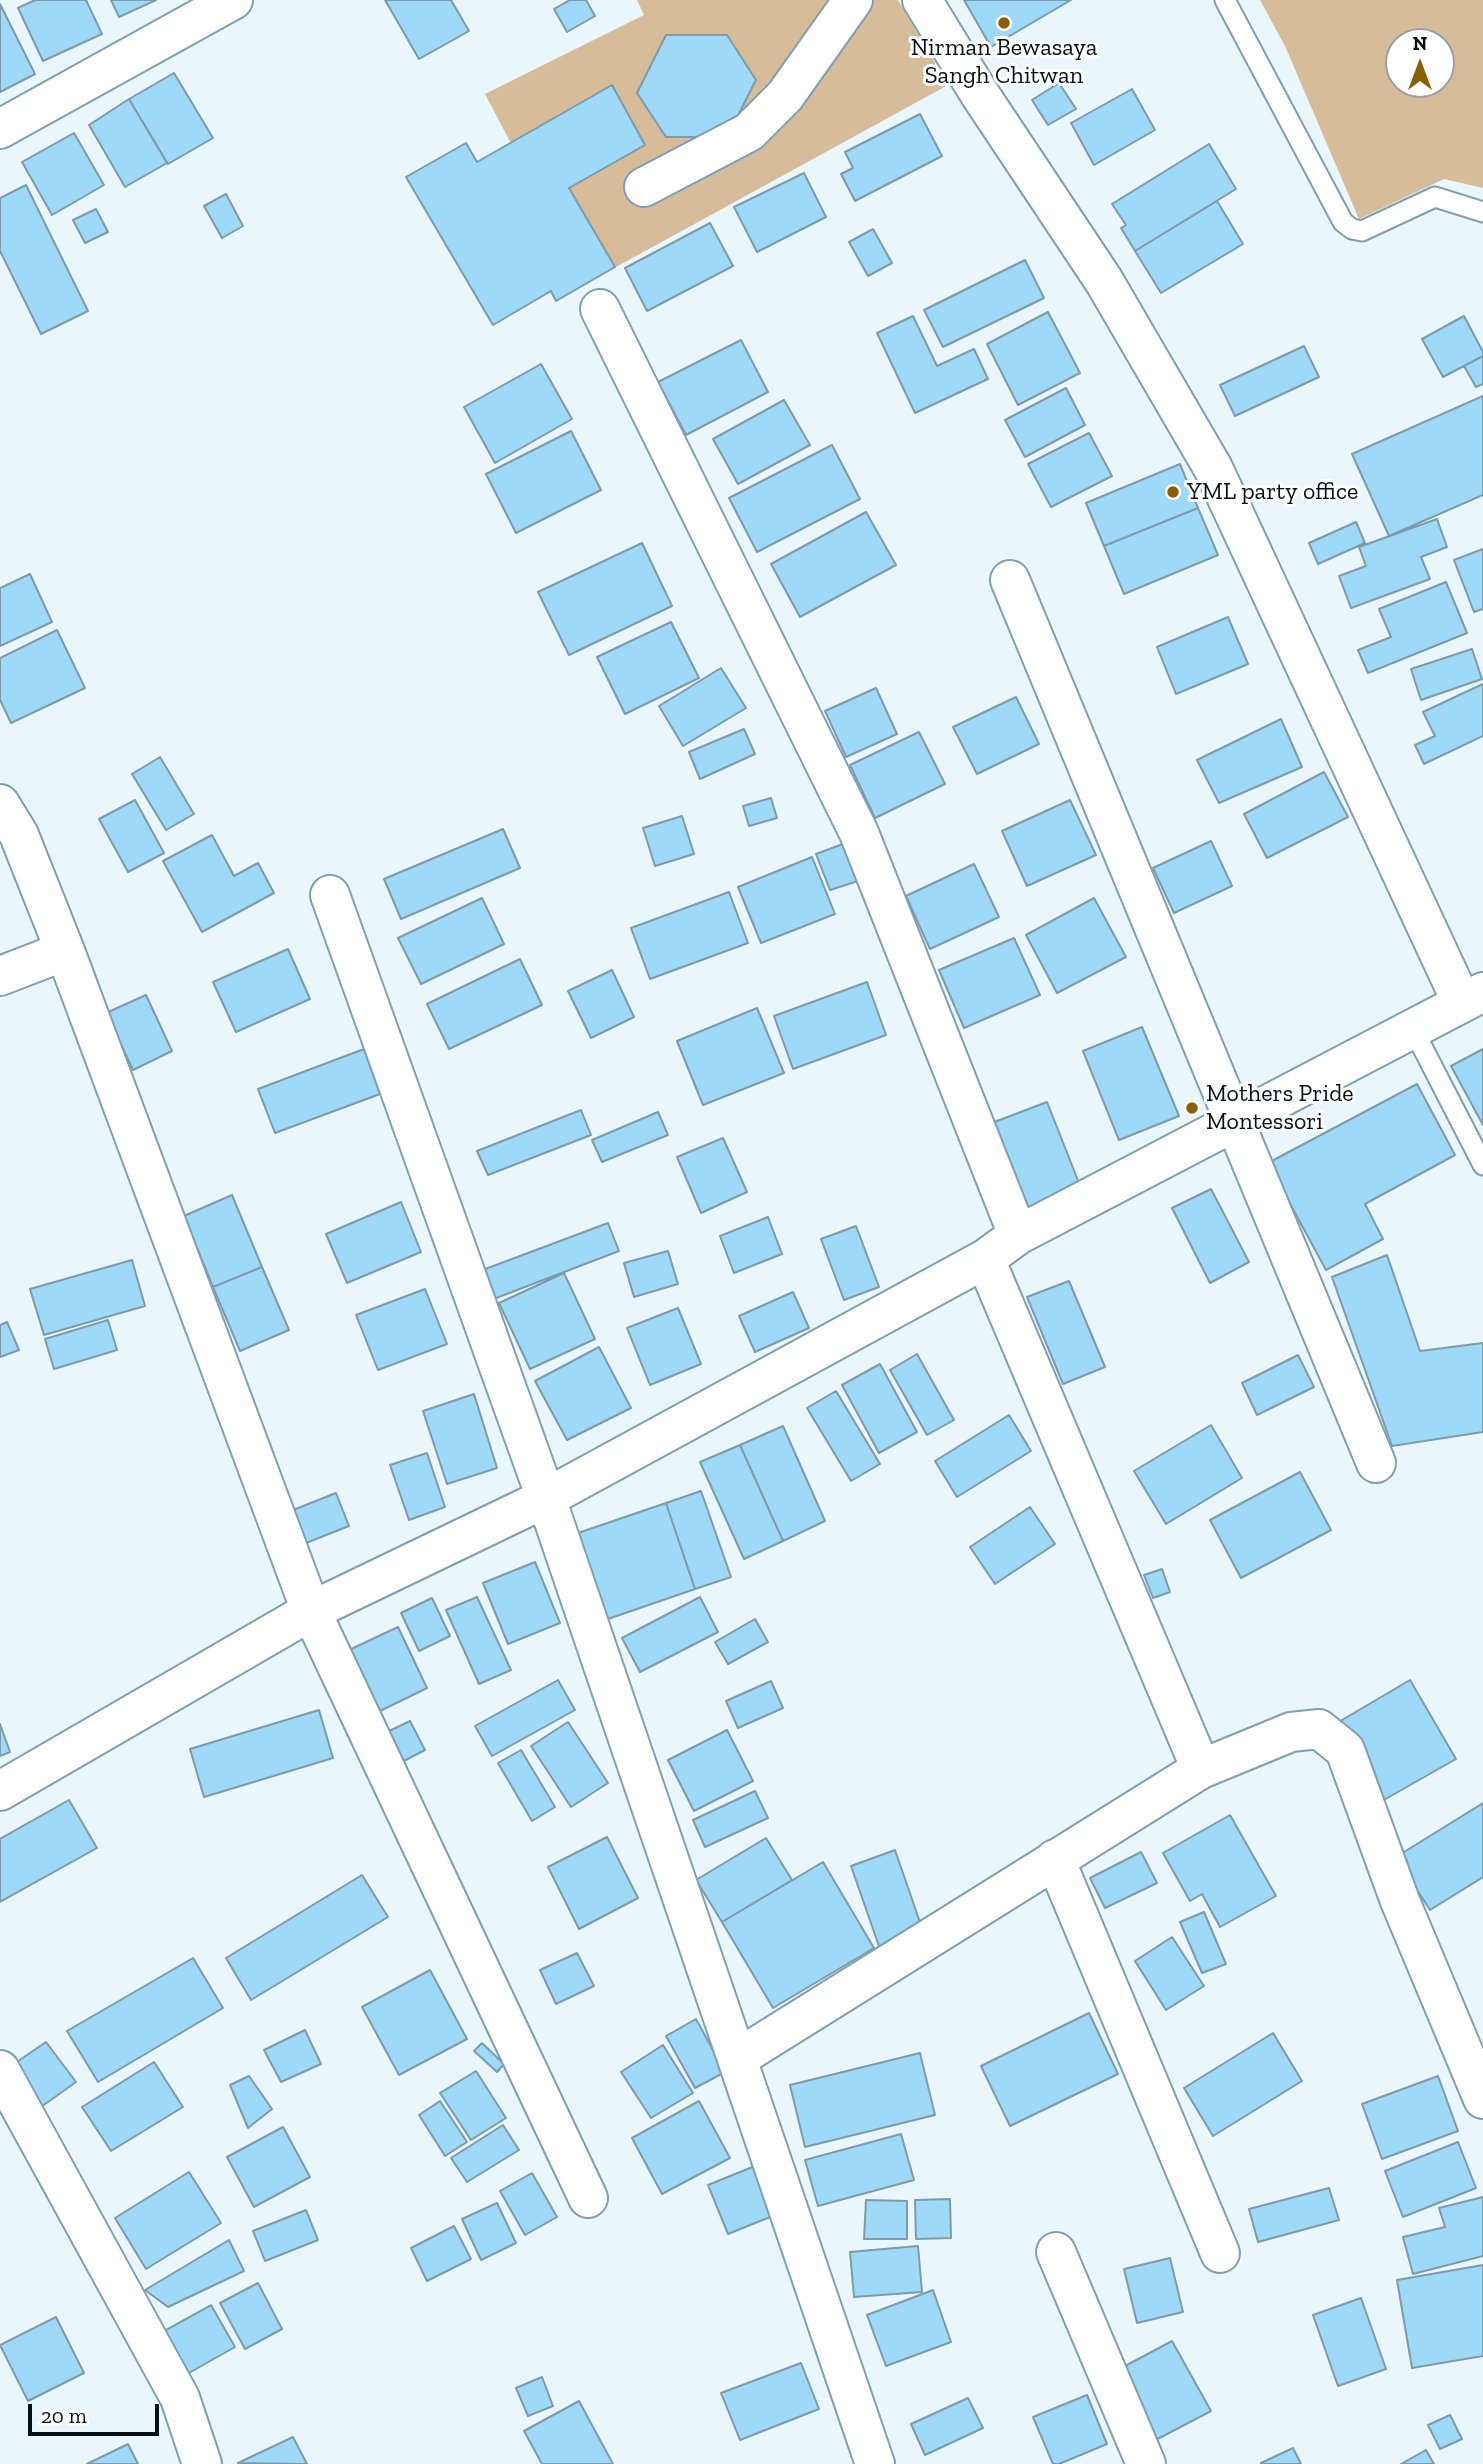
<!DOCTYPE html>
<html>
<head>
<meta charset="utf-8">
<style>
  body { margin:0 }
  #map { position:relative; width:1483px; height:2464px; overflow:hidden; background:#e9f6fc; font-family:"Zilla Slab",serif }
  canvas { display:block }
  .north { position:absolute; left:1385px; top:28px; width:70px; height:70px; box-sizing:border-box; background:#fff; border:2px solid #9ba0a2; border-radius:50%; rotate:0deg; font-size:19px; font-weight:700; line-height:28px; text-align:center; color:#061116 }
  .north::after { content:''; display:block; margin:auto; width:24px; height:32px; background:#8b5e02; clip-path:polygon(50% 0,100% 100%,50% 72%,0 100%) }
  .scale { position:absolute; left:28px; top:2404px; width:131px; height:32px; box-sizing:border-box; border:4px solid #061116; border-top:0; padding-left:9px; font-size:21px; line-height:24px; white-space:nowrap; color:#061116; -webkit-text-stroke:5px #fff; paint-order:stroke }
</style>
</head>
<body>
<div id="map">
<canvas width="1483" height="2464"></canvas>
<div class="north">N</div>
<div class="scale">20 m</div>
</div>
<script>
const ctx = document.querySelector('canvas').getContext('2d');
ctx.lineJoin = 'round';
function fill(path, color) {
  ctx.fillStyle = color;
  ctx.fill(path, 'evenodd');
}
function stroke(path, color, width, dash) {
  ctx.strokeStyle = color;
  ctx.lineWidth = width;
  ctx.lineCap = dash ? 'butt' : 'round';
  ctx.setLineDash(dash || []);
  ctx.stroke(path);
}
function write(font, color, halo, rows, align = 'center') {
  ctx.font = font + ' "Zilla Slab",serif';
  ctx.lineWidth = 6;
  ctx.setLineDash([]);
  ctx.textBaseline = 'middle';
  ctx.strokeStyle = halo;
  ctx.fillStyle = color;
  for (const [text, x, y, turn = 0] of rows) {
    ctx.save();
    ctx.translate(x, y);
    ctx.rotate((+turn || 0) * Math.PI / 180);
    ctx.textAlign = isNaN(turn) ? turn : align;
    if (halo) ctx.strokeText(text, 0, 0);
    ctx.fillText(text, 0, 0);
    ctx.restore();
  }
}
const green = new Path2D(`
  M 637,0 L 898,0 L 948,85 L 585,284 L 485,94 L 644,15 Z
  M 1260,0 L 1483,0 L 1483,188 L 1444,179 L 1359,219 L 1285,46 ZM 1441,42 L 1441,84 L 1399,84 L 1399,42 Z`);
const building = new Path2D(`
  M 35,0 L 86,0 L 102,34 L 43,61 L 18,8 Z
  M 111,0 L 156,0 L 119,17 Z
  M 385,0 L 451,0 L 469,31 L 419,59 Z
  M 570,0 L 586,0 L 595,16 L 567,32 L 554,9 Z
  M 964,0 L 1071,0 L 991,47 Z
  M 0,4 L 35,74 L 0,92 Z
  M 666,35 L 727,35 L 756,80 L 727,137 L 666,137 L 637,93 Z
  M 174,73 L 213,138 L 168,164 L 129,99 Z
  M 1059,83 L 1076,109 L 1048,125 L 1032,100 Z
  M 612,85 L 645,145 L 569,188 L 615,267 L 556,301 L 551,291 L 493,325 L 406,177 L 466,143 L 477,162 Z
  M 1132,89 L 1155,130 L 1094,165 L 1071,123 Z
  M 129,99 L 167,163 L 125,187 L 89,125 Z
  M 920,114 L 942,156 L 855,201 L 841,174 L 853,168 L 845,152 Z
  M 74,133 L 104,185 L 52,215 L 22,162 Z
  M 1209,144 L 1236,189 L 1135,251 L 1121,228 L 1126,225 L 1112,204 Z
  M 804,173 L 826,217 L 757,252 L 734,207 Z
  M 26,185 L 88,311 L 41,334 L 0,251 L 0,198 Z
  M 226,194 L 243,226 L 222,238 L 204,206 Z
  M 1217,201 L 1243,244 L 1161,293 L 1135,251 Z
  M 96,209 L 108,232 L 85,243 L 73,220 Z
  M 710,223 L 733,266 L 647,311 L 625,268 Z
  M 873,229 L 892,263 L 868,276 L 849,242 Z
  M 1025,260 L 1044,298 L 943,347 L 924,310 Z
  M 1048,312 L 1080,373 L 1018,405 L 987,344 Z
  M 913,316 L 937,366 L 974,349 L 988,379 L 915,413 L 877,333 Z
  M 1464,316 L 1483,352 L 1483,356 L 1443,377 L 1422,339 Z
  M 741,340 L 768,392 L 686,435 L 658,382 Z
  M 1304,346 L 1319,377 L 1235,416 L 1220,385 Z
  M 1483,356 L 1483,384 L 1476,387 L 1464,366 Z
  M 541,364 L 572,419 L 495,463 L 464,407 Z
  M 1066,388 L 1085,425 L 1025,457 L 1005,420 Z
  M 1483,396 L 1483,495 L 1389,536 L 1352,454 Z
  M 784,400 L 810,445 L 738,484 L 713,439 Z
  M 571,431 L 601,490 L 516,533 L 486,474 Z
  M 1089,433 L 1112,476 L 1051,507 L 1028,464 Z
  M 832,445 L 860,499 L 757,552 L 729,498 Z
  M 1180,464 L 1198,508 L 1104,546 L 1086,503 Z
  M 1198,508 L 1218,555 L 1124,594 L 1104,546 Z
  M 866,512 L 896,565 L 800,617 L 771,564 Z
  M 1437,519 L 1447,547 L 1421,557 L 1430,579 L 1351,608 L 1339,576 L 1366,566 L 1359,547 Z
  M 1356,522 L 1365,543 L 1318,564 L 1309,543 Z
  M 642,543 L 672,606 L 569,655 L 538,592 Z
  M 1483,549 L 1483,609 L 1474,612 L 1454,560 Z
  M 30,574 L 52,622 L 0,646 L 0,588 Z
  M 1446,582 L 1467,633 L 1368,673 L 1358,650 L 1391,637 L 1379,609 Z
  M 1228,617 L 1248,664 L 1176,694 L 1157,647 Z
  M 671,622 L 699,678 L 625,714 L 597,657 Z
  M 57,630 L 85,688 L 11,723 L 0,700 L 0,658 Z
  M 1472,649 L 1482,679 L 1421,700 L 1411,669 Z
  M 721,668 L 746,708 L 683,746 L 659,706 Z
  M 1483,684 L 1483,736 L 1424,764 L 1415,745 L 1435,736 L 1423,712 Z
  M 876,688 L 897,734 L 846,757 L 825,711 Z
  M 1016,697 L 1039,744 L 977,774 L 953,727 Z
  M 1281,719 L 1302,767 L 1219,803 L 1197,760 Z
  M 744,729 L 755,754 L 700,779 L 689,752 Z
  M 919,732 L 945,784 L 875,818 L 850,765 Z
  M 160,757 L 194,814 L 166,830 L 132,774 Z
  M 1324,772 L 1348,817 L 1267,858 L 1244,814 Z
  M 771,798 L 777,818 L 749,826 L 743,806 Z
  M 135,800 L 164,853 L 128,872 L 99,819 Z
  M 1070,800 L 1096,855 L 1027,886 L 1002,831 Z
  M 682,816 L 694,854 L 655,866 L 643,828 Z
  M 503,829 L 520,868 L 401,919 L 384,879 Z
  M 212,835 L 234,876 L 258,863 L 274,893 L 202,932 L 163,861 Z
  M 851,841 L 864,879 L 830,890 L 816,854 Z
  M 1211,841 L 1232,886 L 1174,913 L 1153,868 Z
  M 812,857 L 835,914 L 761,943 L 738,887 Z
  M 974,864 L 999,917 L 930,949 L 906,896 Z
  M 729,892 L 748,943 L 650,979 L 631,928 Z
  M 482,898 L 504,944 L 421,984 L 398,938 Z
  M 1094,898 L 1126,957 L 1057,993 L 1026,935 Z
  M 1014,938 L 1040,995 L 964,1028 L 939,970 Z
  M 288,949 L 310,999 L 236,1032 L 213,982 Z
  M 520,959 L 542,1005 L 449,1049 L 427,1004 Z
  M 612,970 L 634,1017 L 591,1038 L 568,991 Z
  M 867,982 L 886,1035 L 793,1069 L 774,1016 Z
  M 146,995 L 172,1051 L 133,1070 L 106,1013 Z
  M 757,1008 L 784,1073 L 703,1105 L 677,1041 Z
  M 1142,1027 L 1179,1116 L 1119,1140 L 1083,1051 Z
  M 364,1049 L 380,1094 L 275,1133 L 258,1089 Z
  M 1483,1049 L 1483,1125 L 1451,1066 Z
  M 1417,1084 L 1455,1155 L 1365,1204 L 1383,1239 L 1326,1270 L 1268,1163 Z
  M 1047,1102 L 1081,1188 L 1023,1211 L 989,1124 Z
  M 581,1110 L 591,1135 L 488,1175 L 477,1151 Z
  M 658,1112 L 668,1135 L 602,1162 L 592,1140 Z
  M 723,1138 L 747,1192 L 701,1213 L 677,1157 Z
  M 1211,1189 L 1249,1262 L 1210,1283 L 1172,1208 Z
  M 232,1195 L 262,1267 L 213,1287 L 184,1216 Z
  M 401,1202 L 421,1252 L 347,1283 L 326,1234 Z
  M 768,1217 L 782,1254 L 734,1273 L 720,1236 Z
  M 608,1223 L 619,1251 L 491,1300 L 480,1271 Z
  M 856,1226 L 879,1287 L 844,1300 L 821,1239 Z
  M 668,1251 L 678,1284 L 634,1297 L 624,1263 Z
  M 1387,1255 L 1420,1351 L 1483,1343 L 1483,1432 L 1392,1446 L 1332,1277 Z
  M 132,1260 L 145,1306 L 44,1335 L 30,1289 Z
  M 262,1267 L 289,1330 L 240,1351 L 213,1287 Z
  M 564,1273 L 595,1339 L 530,1369 L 499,1303 Z
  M 1069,1281 L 1105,1367 L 1063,1384 L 1027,1297 Z
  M 425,1289 L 447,1344 L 378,1370 L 356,1315 Z
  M 793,1292 L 809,1328 L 755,1352 L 739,1316 Z
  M 678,1308 L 701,1364 L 650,1385 L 627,1328 Z
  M 108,1320 L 117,1350 L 54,1369 L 45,1339 Z
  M 7,1322 L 19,1350 L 0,1357 L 0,1325 Z
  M 599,1347 L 631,1408 L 567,1440 L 535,1381 Z
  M 917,1354 L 954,1420 L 927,1435 L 890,1370 Z
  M 1298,1355 L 1314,1387 L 1257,1415 L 1242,1383 Z
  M 880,1364 L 917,1432 L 879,1453 L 842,1385 Z
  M 836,1391 L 880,1464 L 851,1481 L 807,1408 Z
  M 474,1394 L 497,1468 L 447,1484 L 423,1411 Z
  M 1009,1415 L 1031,1451 L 957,1497 L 935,1461 Z
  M 1211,1425 L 1242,1478 L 1166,1524 L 1134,1471 Z
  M 783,1426 L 825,1521 L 783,1541 L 740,1445 Z
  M 740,1445 L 783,1541 L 744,1559 L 700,1462 Z
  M 427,1453 L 445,1507 L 409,1520 L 390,1465 Z
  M 1300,1472 L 1331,1530 L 1241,1578 L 1210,1520 Z
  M 701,1491 L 731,1577 L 695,1589 L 666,1503 Z
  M 336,1493 L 349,1526 L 306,1543 L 293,1510 Z
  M 666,1503 L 695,1589 L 608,1619 L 578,1533 Z
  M 1030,1507 L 1055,1544 L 995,1584 L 970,1547 Z
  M 535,1562 L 560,1623 L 508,1644 L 483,1583 Z
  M 1162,1569 L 1170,1592 L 1153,1598 L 1144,1575 Z
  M 477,1597 L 511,1670 L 479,1684 L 446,1610 Z
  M 700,1597 L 718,1632 L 640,1672 L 622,1638 Z
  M 432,1598 L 450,1636 L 419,1651 L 401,1613 Z
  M 755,1619 L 768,1642 L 728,1664 L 715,1642 Z
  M 398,1627 L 427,1688 L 376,1713 L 347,1651 Z
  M 558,1680 L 575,1710 L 492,1756 L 475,1726 Z
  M 1410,1680 L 1456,1759 L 1382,1801 L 1337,1723 Z
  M 771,1681 L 783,1708 L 738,1728 L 726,1701 Z
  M 319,1710 L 333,1758 L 204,1797 L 190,1749 Z
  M 410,1721 L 425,1750 L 400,1763 L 385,1733 Z
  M 568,1722 L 608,1783 L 571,1807 L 531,1746 Z
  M 0,1724 L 10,1752 L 0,1756 Z
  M 727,1730 L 753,1781 L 694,1811 L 668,1760 Z
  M 521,1750 L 555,1807 L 532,1821 L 498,1763 Z
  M 755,1791 L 768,1818 L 705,1847 L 693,1820 Z
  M 69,1800 L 97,1848 L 0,1902 L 0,1839 Z
  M 1483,1803 L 1483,1877 L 1430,1910 L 1396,1857 Z
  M 1230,1815 L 1276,1896 L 1220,1927 L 1202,1894 L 1190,1901 L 1163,1853 Z
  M 607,1837 L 638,1898 L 579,1929 L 548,1867 Z
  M 766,1838 L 792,1880 L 722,1922 L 696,1880 Z
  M 895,1850 L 924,1934 L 880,1949 L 851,1866 Z
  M 1141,1852 L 1157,1883 L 1105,1908 L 1090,1878 Z
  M 823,1862 L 874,1948 L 773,2008 L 722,1922 Z
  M 362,1875 L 388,1917 L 251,2000 L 226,1958 Z
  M 1204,1912 L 1226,1964 L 1202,1973 L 1180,1922 Z
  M 1172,1937 L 1204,1986 L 1166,2010 L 1135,1961 Z
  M 577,1953 L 594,1986 L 556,2004 L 540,1970 Z
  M 193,1958 L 223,2008 L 98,2082 L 67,2031 Z
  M 430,1970 L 467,2039 L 399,2075 L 362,2007 Z
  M 1089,2013 L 1118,2074 L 1010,2126 L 981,2066 Z
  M 696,2019 L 725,2072 L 695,2088 L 666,2036 Z
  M 305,2030 L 321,2064 L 281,2082 L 264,2050 Z
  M 1273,2033 L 1302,2081 L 1213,2136 L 1184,2088 Z
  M 46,2042 L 76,2082 L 41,2107 L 11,2066 Z
  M 482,2043 L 504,2064 L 497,2072 L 474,2051 Z
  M 663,2045 L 693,2093 L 651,2118 L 621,2072 Z
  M 920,2053 L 935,2115 L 805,2147 L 790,2085 Z
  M 154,2062 L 183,2107 L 111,2151 L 82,2107 Z
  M 476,2071 L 506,2118 L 471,2140 L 440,2093 Z
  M 249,2076 L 272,2109 L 248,2128 L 230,2085 Z
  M 1438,2076 L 1458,2131 L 1382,2159 L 1362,2104 Z
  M 440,2101 L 467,2142 L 445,2156 L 419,2115 Z
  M 699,2101 L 730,2158 L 662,2194 L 632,2138 Z
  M 503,2125 L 519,2150 L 467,2182 L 451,2158 Z
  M 283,2127 L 310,2177 L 254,2207 L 227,2157 Z
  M 901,2134 L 914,2180 L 818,2206 L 805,2160 Z
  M 1458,2142 L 1476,2188 L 1403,2217 L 1385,2171 Z
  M 755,2166 L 775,2215 L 728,2234 L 708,2185 Z
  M 189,2172 L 221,2223 L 146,2269 L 115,2218 Z
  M 532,2173 L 557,2217 L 525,2235 L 500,2191 Z
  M 1329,2188 L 1339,2220 L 1258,2242 L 1249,2209 Z
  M 1483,2197 L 1483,2256 L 1413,2274 L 1403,2237 L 1445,2227 L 1439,2208 Z
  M 950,2199 L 951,2238 L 916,2239 L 915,2200 Z
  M 866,2200 L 907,2201 L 907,2239 L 864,2239 Z
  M 497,2203 L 516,2243 L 481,2260 L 462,2219 Z
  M 306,2210 L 318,2240 L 265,2261 L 253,2231 Z
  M 454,2226 L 471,2259 L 427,2281 L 411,2248 Z
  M 229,2240 L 244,2271 L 168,2307 L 145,2290 Z
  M 918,2246 L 922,2292 L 854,2297 L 850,2252 Z
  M 1170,2258 L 1183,2312 L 1137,2323 L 1124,2269 Z
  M 1483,2265 L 1483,2356 L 1412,2368 L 1397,2280 Z
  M 258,2283 L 282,2329 L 245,2349 L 220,2303 Z
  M 933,2290 L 951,2342 L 886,2366 L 867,2315 Z
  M 1361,2298 L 1386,2369 L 1338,2386 L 1313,2315 Z
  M 211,2305 L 235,2347 L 187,2374 L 164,2331 Z
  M 56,2317 L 84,2373 L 28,2401 L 0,2345 Z
  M 1172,2341 L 1211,2411 L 1150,2443 L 1112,2373 Z
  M 801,2363 L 819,2409 L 740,2440 L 721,2393 Z
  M 542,2377 L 553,2406 L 528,2416 L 516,2388 Z
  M 1087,2395 L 1107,2444 L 1059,2464 L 1053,2464 L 1033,2417 Z
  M 968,2398 L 983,2428 L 925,2455 L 911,2424 Z
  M 579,2401 L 613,2464 L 542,2464 L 524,2431 Z
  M 1450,2415 L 1462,2439 L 1440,2449 L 1428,2425 Z
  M 293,2437 L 307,2464 L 238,2463 Z
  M 128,2444 L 138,2464 L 87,2464 Z
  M 1293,2448 L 1301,2464 L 1261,2464 L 1261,2463 Z
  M 1426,2450 L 1434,2464 L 1401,2464 Z`);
const lane = new Path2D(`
  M 1225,0 L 1343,222 L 1352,229 L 1362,231 L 1435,197 L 1483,212
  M 1413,1029 L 1483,1165`);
const street = new Path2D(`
  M 922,0 L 979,93 L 1104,281 L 1213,468 L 1462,1003
  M 0,129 L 233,0
  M 644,187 L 749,132 L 785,96 L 853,0
  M 600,309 L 859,833 L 1018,1235
  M 1010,580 L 1376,1463
  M 0,804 L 19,835 L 65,951 L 311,1611 L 588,2198
  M 330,895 L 546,1498 L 875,2464
  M 0,976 L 65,951
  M 1201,1769 L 1291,1732 L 1319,1729 L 1345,1750 L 1400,1901 L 1483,2099
  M 0,1791 L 311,1611 L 546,1498 L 985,1259 L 1018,1235 L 1483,992
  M 1055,1859 L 1220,2253
  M 738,2058 L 1201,1769 L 985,1259
  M 0,2070 L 180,2398 L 202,2464
  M 1056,2252 L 1146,2464`);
const markers = [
  [1004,23,7,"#8b5e02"],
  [1173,492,7,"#8b5e02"],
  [1192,1108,7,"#8b5e02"]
];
const poiNames = [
  ["Nirman Bewasaya",1004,48,"center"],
  ["Sangh Chitwan",1004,76,"center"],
  ["YML party office",1187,492],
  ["Mothers Pride",1206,1094],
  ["Montessori",1206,1122]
];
fill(green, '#d6bc98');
fill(building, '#9ed9f8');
stroke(building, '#7d9baa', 2);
stroke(lane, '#819faf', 23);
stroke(street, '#819faf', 42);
stroke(lane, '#fff', 19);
stroke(street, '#fff', 38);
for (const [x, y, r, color] of markers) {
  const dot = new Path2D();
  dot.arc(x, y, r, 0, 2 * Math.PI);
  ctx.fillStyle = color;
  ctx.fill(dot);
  stroke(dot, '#fff', 2.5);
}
write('24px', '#061116', '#fff', poiNames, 'left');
</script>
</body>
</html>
